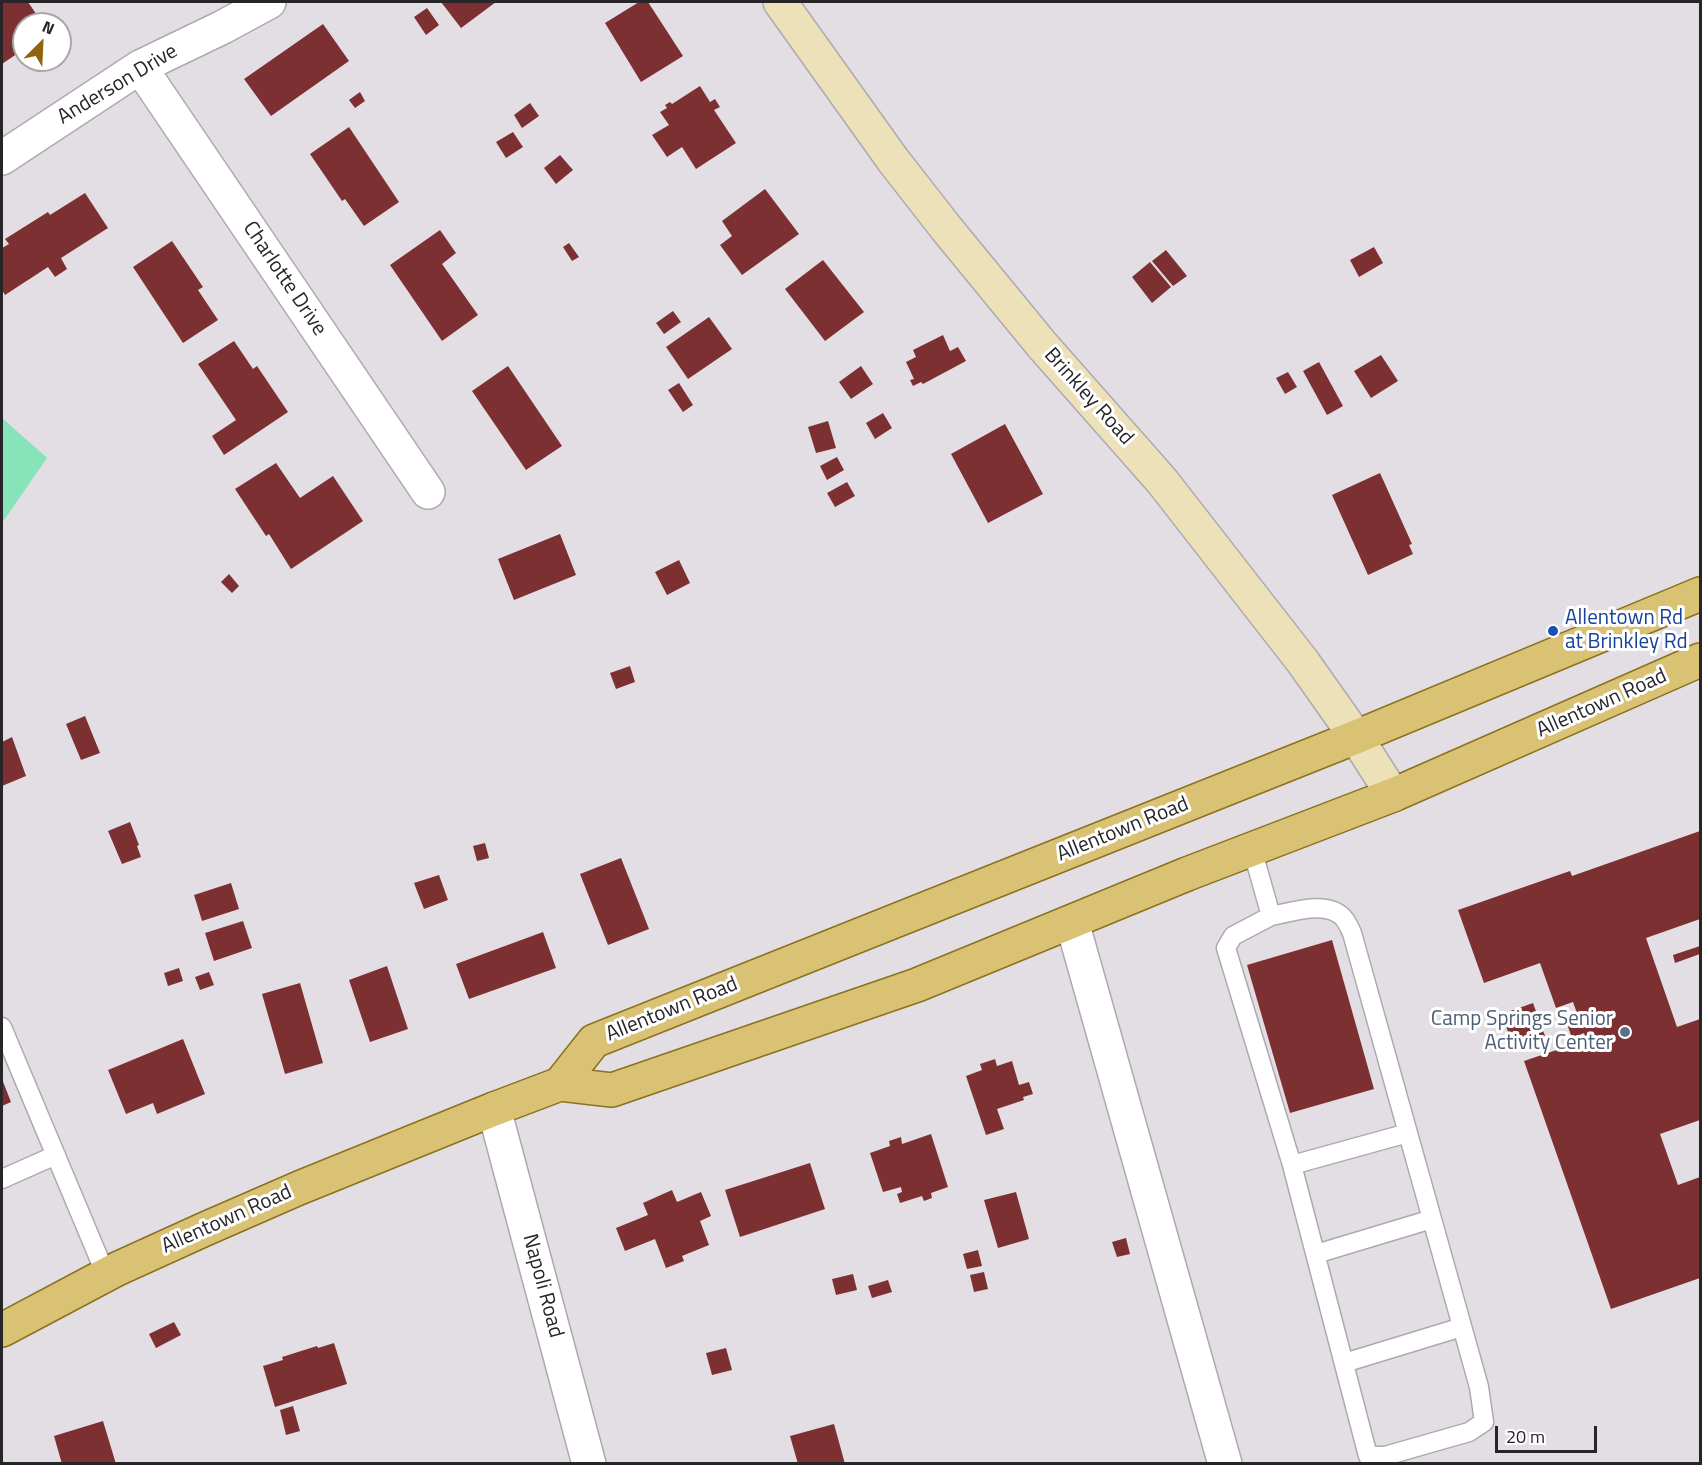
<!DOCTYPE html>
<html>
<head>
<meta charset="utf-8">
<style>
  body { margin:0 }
  #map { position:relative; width:1702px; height:1465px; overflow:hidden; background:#e3dee4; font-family:"Titillium Web",sans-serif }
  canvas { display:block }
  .frame { position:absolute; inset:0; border:3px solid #272527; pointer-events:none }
  .north { position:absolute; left:12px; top:12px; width:60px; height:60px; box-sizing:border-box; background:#fff; border:2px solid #a9a8a9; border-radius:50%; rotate:24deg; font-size:16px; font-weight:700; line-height:24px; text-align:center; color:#272527 }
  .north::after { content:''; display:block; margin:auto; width:21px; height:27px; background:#90640c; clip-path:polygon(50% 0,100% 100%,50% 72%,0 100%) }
  .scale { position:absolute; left:1495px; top:1426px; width:102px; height:27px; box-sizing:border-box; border:3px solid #272527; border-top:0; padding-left:8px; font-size:18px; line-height:21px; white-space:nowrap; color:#272527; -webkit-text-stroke:4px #fff; paint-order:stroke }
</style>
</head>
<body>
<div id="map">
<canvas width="1702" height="1465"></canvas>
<div class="frame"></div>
<div class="north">N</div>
<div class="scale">20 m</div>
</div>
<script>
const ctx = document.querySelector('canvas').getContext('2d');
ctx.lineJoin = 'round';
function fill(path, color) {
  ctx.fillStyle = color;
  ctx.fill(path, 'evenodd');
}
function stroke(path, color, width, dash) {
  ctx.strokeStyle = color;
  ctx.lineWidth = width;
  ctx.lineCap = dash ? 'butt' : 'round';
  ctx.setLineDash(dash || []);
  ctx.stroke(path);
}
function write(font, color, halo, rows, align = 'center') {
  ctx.font = font + ' "Titillium Web",sans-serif';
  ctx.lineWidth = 6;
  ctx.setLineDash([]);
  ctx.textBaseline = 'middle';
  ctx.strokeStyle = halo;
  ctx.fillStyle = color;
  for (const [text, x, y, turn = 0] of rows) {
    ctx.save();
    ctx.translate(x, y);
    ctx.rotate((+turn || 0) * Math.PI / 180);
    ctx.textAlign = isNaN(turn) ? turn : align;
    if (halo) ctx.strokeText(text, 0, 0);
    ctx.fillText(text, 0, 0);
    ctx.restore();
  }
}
const green = new Path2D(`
  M 2,418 L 47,458 L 2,523 Z`);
const building = new Path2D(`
  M 2,2 L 28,2 L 43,24 L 24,24 L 24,49 L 2,64 Z
  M 441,2 L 496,2 L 461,28 Z
  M 639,2 L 648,2 L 683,56 L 641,82 L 605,23 Z
  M 427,8 L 439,25 L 426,35 L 414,17 Z
  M 323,24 L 349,61 L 271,116 L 244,79 Z
  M 700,86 L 710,102 L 715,99 L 720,107 L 714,110 L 736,143 L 696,169 L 682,147 L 667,157 L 652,135 L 669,125 L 660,112 L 667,108 L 665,105 L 670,102 L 672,104 Z
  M 360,92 L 365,101 L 355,108 L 349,100 Z
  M 530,103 L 539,116 L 522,128 L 514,115 Z
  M 349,127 L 399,202 L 364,226 L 345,199 L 342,201 L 310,154 Z
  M 513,132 L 523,147 L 506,158 L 496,142 Z
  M 560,155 L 573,170 L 556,184 L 544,168 Z
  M 765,189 L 799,234 L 742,275 L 720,245 L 732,236 L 722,221 Z
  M 85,193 L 108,228 L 61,258 L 67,269 L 55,277 L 48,267 L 5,295 L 2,290 L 2,248 L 9,244 L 5,239 L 48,212 L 50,215 Z
  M 440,230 L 456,253 L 442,264 L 478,315 L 442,341 L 390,265 Z
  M 172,241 L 203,287 L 198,290 L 218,320 L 183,343 L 133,267 Z
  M 569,243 L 579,257 L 572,261 L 563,247 Z
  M 1374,247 L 1383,263 L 1359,277 L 1350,260 Z
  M 1166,250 L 1187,276 L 1173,286 L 1152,261 Z
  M 823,260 L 864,312 L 825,341 L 785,289 Z
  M 1150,262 L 1171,287 L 1152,303 L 1132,277 Z
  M 673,311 L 681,322 L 664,334 L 656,323 Z
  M 709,317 L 732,349 L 688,379 L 666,347 Z
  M 943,335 L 950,351 L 958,347 L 966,361 L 923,384 L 921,382 L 913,386 L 910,380 L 914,379 L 906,362 L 916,357 L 913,350 Z
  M 234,341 L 253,369 L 257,366 L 288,412 L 224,455 L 212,436 L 236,420 L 198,364 Z
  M 1381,355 L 1398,381 L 1371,398 L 1354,371 Z
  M 1319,362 L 1343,406 L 1327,415 L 1303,371 Z
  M 508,366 L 562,446 L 526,470 L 472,391 Z
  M 861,366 L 873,384 L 851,399 L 839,382 Z
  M 1288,372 L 1297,387 L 1285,394 L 1276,378 Z
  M 679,383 L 693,405 L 683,412 L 668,390 Z
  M 883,413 L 892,428 L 875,439 L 866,423 Z
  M 828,421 L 836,448 L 816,453 L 808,427 Z
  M 1005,424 L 1043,494 L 988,523 L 951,454 Z
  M 837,457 L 844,470 L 827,480 L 820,466 Z
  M 276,463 L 300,498 L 333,476 L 363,521 L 291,569 L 269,534 L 266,536 L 235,489 Z
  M 1380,473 L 1412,544 L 1409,545 L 1413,554 L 1368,575 L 1332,495 Z
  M 847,482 L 855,496 L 835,507 L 827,493 Z
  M 560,534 L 576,575 L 514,600 L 498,559 Z
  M 679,560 L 690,583 L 667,595 L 655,572 Z
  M 229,574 L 239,586 L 232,593 L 221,582 Z
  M 630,666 L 635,682 L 616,689 L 610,673 Z
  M 85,716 L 100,753 L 81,760 L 66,724 Z
  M 12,737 L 26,776 L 2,786 L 2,742 Z
  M 130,822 L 139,845 L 137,846 L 141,857 L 122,864 L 108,831 Z
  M 1700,831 L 1700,919 L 1646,938 L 1677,1027 L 1700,1019 L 1700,1120 L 1660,1134 L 1678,1185 L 1700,1177 L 1700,1278 L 1611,1309 L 1524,1061 L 1586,1040 L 1584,1033 L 1572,1038 L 1566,1021 L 1578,1016 L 1573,1002 L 1556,1008 L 1540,963 L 1484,983 L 1458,910 L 1570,871 L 1572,876 Z
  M 485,843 L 489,858 L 477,861 L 473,846 Z
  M 621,858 L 649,929 L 608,945 L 580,874 Z
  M 439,875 L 448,900 L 424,909 L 414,883 Z
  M 231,883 L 239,909 L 202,921 L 194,895 Z
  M 243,921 L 252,948 L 214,961 L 205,933 Z
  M 543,932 L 556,968 L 469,999 L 456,964 Z
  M 1332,940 L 1374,1089 L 1290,1113 L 1247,965 Z
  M 1700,946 L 1700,954 L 1675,963 L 1673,955 Z
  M 387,966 L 408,1029 L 370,1042 L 349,980 Z
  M 179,968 L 183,981 L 168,986 L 164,973 Z
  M 209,972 L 214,985 L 200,990 L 195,977 Z
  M 300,983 L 323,1063 L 285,1074 L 262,994 Z
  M 1533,1003 L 1545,1036 L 1513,1047 L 1502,1014 Z
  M 183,1039 L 205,1094 L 157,1114 L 153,1103 L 126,1114 L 108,1070 Z
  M 995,1059 L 997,1066 L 1012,1061 L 1019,1085 L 1029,1082 L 1033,1094 L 1023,1097 L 1024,1100 L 997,1109 L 1004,1129 L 986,1135 L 966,1076 L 982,1070 L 980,1064 Z
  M 2,1079 L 11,1102 L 2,1106 Z
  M 931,1134 L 948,1187 L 931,1193 L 932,1198 L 924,1201 L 922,1196 L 900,1203 L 897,1194 L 902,1192 L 901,1187 L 883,1192 L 870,1153 L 890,1146 L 889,1141 L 901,1137 L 902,1144 Z
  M 810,1163 L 825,1209 L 740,1237 L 725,1190 Z
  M 672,1190 L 677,1202 L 701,1192 L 711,1216 L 700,1221 L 709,1245 L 682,1256 L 684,1261 L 666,1268 L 655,1239 L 625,1251 L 616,1228 L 648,1215 L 643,1203 Z
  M 1016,1192 L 1029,1239 L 998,1248 L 984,1200 Z
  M 1126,1238 L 1130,1254 L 1117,1257 L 1112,1242 Z
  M 978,1250 L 982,1266 L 967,1269 L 963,1254 Z
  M 984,1272 L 988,1289 L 974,1292 L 970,1275 Z
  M 853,1274 L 857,1290 L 836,1295 L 832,1279 Z
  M 888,1280 L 892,1292 L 872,1298 L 868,1286 Z
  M 174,1322 L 181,1335 L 156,1348 L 149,1334 Z
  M 334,1343 L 347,1384 L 275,1407 L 263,1366 L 283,1360 L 282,1357 L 317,1346 L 318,1348 Z
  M 726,1348 L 732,1370 L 712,1375 L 706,1353 Z
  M 293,1406 L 300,1431 L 286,1435 L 280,1410 Z
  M 103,1421 L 116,1464 L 62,1464 L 54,1436 Z
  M 834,1424 L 845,1464 L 798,1464 L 790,1436 Z`);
const lane = new Path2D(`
  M 1252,849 L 1271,916 C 1292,912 1330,899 1345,920 C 1348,924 1350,929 1352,933 L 1479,1387 L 1484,1422 L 1469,1432 L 1385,1456 L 1368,1456 L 1292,1165 L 1226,948 L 1233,936 L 1271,916
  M 2,1027 L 106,1275
  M 1292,1165 L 1408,1133
  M 2,1179 L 56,1155
  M 1316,1254 L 1432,1219
  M 1344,1363 L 1462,1327`);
const street = new Path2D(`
  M 140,67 L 428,492
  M 2,158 L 140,67 L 223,27 L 269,2
  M 1072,922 L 1225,1464
  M 494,1109 L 589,1464`);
const secondary = new Path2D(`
  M 780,2 L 893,160 L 946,228 L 1042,345 L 1162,481 L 1303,662 L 1356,737 L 1393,795`);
const primary = new Path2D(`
  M 560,1084 L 594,1041 L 1356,737 L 1700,594
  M 2,1330 L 117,1269 L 205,1229 L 299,1188 L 494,1109 L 560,1084 L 612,1090 L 917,985 L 1187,874 L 1393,795 L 1700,660`);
const markers = [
  [1553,631,6,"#1a4fb4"],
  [1625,1032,6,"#5c6f8a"]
];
const streetNames = [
  ["Anderson Drive",118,85,-31],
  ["Charlotte Drive",284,279,56],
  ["Brinkley Road",1088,397,48],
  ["Allentown Road",1602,704,-24],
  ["Allentown Road",1123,830,-22],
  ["Allentown Road",672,1010,-22],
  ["Allentown Road",227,1220,-24],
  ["Napoli Road",542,1286,75]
];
const transitNames = [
  ["Allentown Rd",1565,619],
  ["at Brinkley Rd",1565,643]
];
const serviceNames = [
  ["Camp Springs Senior",1613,1020],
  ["Activity Center",1613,1044]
];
fill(green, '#87e3ba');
fill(building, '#7d3032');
stroke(lane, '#aea9af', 21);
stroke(street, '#aea9af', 36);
stroke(secondary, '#aea9af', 36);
stroke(primary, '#8a711d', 36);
stroke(lane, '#fff', 18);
stroke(street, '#fff', 33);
stroke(secondary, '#ece1b9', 33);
stroke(primary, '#d9c274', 33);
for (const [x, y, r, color] of markers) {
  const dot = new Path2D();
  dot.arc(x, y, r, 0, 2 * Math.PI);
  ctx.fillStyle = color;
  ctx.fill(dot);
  stroke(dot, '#fff', 2);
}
write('21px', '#272527', '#fff', streetNames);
write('21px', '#164399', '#fff', transitNames, 'left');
write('21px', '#4e5e75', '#fff', serviceNames, 'right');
</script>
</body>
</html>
